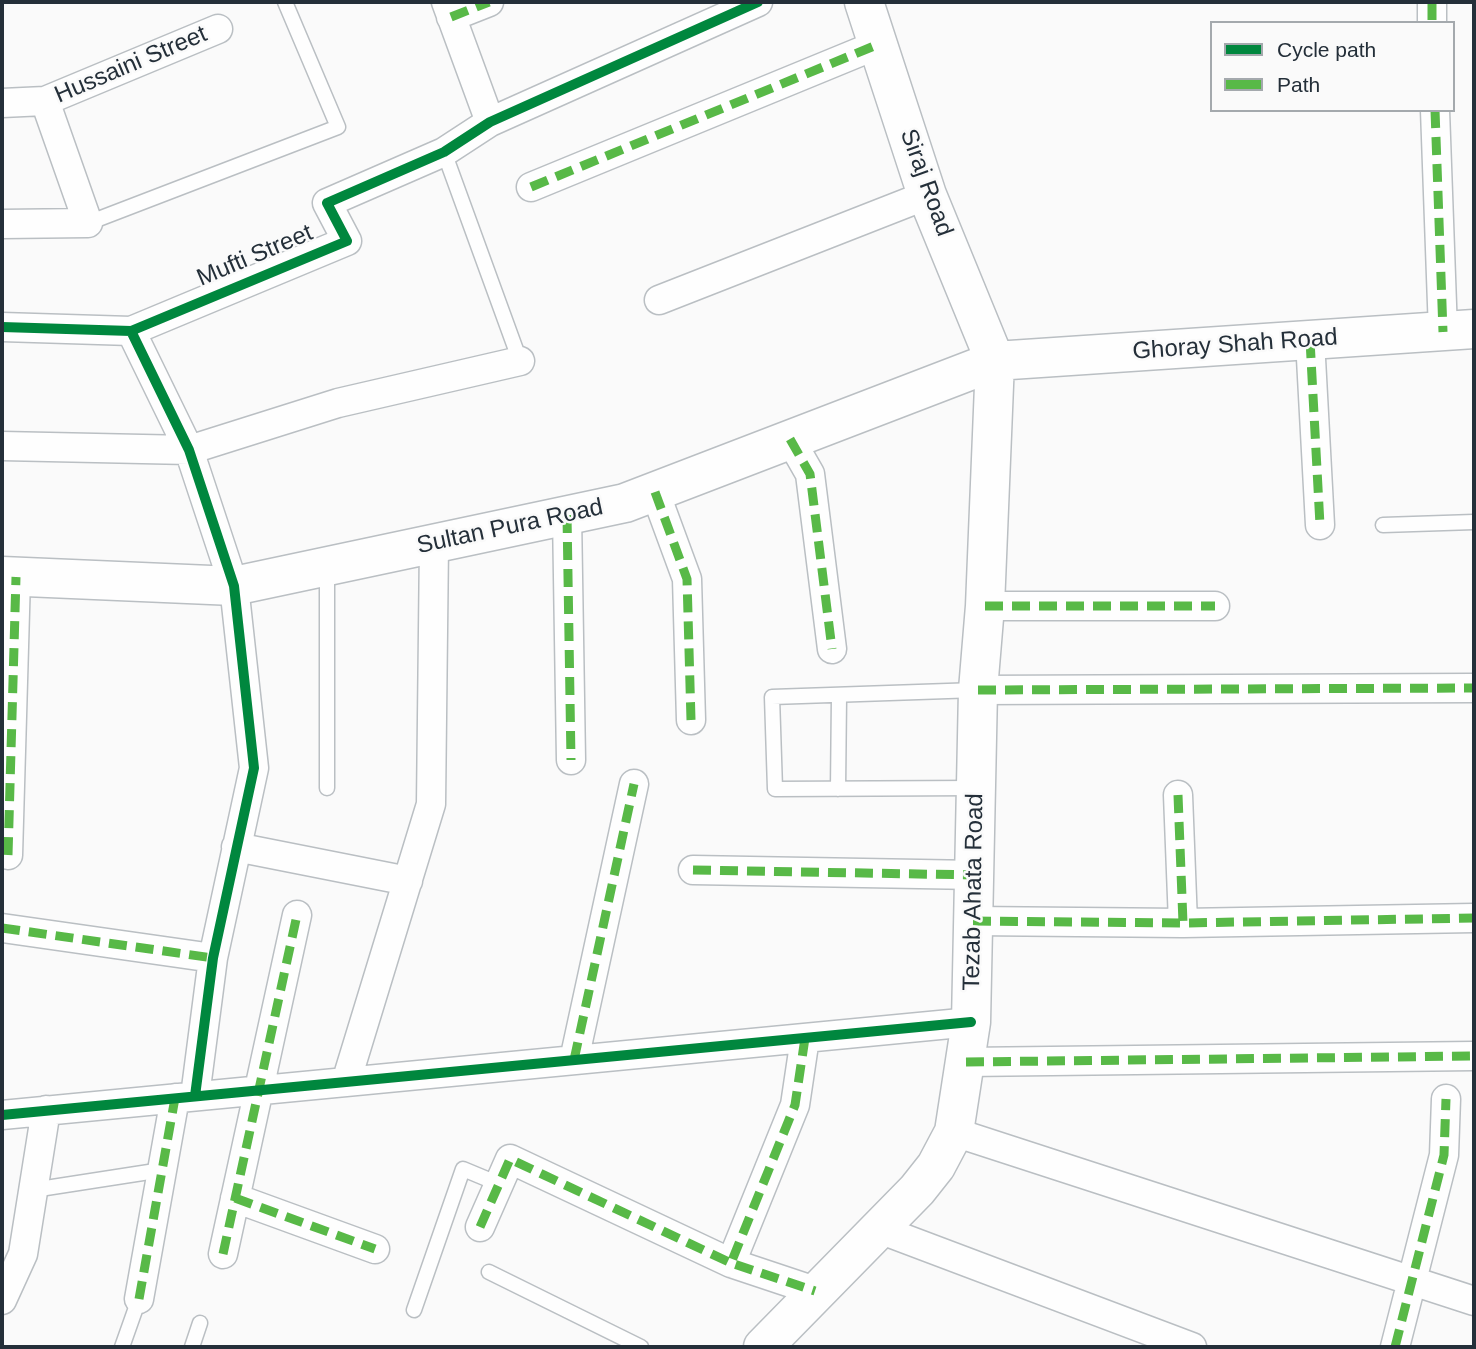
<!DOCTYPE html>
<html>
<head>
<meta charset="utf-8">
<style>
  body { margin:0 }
  #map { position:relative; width:1476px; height:1349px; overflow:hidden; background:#fafafa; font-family:Arial,sans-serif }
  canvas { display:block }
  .frame { position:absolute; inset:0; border:4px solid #242f39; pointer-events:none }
  .legend { position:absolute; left:1210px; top:21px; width:245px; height:91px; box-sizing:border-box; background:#fafafa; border:2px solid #a4a9ad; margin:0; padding:9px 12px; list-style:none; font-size:21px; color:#242f39 }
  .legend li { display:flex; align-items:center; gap:14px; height:35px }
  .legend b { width:35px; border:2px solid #a4a9ad }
</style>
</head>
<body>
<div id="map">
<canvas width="1476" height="1349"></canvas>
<div class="frame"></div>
<ul class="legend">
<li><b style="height:9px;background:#00873e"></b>Cycle path</li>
<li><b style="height:9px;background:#58b947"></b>Path</li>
</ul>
</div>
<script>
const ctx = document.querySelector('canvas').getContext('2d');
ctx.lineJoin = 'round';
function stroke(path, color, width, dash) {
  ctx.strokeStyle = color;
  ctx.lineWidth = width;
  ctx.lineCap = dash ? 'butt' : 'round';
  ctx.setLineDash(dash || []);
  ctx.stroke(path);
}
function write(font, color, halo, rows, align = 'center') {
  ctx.font = font + ' Arial,sans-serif';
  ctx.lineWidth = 5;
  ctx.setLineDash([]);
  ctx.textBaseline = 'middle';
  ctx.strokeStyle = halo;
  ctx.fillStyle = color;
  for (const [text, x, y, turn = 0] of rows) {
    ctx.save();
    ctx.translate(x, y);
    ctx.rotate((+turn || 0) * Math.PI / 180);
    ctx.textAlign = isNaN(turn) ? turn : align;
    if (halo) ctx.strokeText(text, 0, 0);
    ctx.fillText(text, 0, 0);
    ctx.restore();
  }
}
const lane = new Path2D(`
  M 444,152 L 520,361
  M 88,223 L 338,127 L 285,2
  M 1383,525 L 1474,522
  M 327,788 L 327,568
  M 976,788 L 775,789 L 772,697 L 977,690
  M 838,789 L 839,697
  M 33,1190 L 162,1170
  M 489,1272 L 641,1347
  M 414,1310 L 463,1169 L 499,1184
  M 122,1347 L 139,1299
  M 192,1347 L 200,1323`);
const street = new Path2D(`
  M 446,2 L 490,122
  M 1432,2 L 1432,23
  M 451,17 L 489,2
  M 2,103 L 45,101 L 218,29
  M 1435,110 L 1443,332
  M 531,187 L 879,44
  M 2,224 L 88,223 L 45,101
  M 659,300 L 927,195
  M 2,327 L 131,331 L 347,241 L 327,203 L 444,152 L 490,122 L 758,2
  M 131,331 L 189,450 L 234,586 L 254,768 L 213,958 L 195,1096
  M 1310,340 L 1320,525
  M 790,439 L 810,474 L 832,649
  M 2,446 L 189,450 L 338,403 L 520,361
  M 655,492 L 687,579 L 691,720
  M 567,515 L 571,760
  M 985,606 L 1215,606
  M 978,690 L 1474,688
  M 1178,795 L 1183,923
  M 236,847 L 408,881
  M 8,855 L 16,577
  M 693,870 L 976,875
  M 973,921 L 1183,923 L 1474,918
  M 2,928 L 213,958
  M 805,1038 L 795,1105 L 731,1263 L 815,1291
  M 574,1060 L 634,784
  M 966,1062 L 1474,1056
  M 346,1082 L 431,804 L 434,544
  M 2,1115 L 971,1022
  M 954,1132 L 1474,1301
  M 235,1198 L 375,1249
  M 480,1227 L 510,1159 L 731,1263
  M 879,1229 L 1192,1347
  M 223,1254 L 297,915
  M 139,1299 L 175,1098
  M 2,1300 L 23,1254 L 46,1110
  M 1395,1347 L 1444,1155 L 1446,1099`);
const secondary = new Path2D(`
  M 2,576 L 234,586 L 625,503 L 995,361 L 1474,329
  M 763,1347 L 917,1190 L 936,1166 L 954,1132 L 971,1022 L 978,690 L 985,606 L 995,361 L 927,195 L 864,2`);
const quiet = new Path2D(`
  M 1432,2 L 1432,23
  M 451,17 L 489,2
  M 1435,110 L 1443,332
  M 531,187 L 879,44
  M 1310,340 L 1320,525
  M 790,439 L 810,474 L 832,649
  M 655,492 L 687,579 L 691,720
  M 567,515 L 571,760
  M 985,606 L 1215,606
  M 978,690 L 1474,688
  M 1178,795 L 1183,923
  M 8,855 L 16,577
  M 693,870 L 976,875
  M 973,921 L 1183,923 L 1474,918
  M 2,928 L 213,958
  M 805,1038 L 795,1105 L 731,1263 L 815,1291
  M 574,1060 L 634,784
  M 966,1062 L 1474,1056
  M 235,1198 L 375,1249
  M 480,1227 L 510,1159 L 731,1263
  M 223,1254 L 297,915
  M 139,1299 L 175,1098
  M 1395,1347 L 1444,1155 L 1446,1099`);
const cycleway = new Path2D(`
  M 2,327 L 131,331 L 347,241 L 327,203 L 444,152 L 490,122 L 758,2
  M 131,331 L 189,450 L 234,586 L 254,768 L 213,958 L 195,1096
  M 2,1115 L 971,1022`);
const streetNames = [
  ["Hussaini Street",131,65,-23],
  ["Siraj Road",926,183,70],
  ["Mufti Street",255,256,-23],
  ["Ghoray Shah Road",1235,345,-4],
  ["Sultan Pura Road",510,527,-12],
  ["Tezab Ahata Road",974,892,-89]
];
stroke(lane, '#babfc3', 17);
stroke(street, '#babfc3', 31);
stroke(secondary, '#babfc3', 41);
stroke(lane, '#fefefe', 14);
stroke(street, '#fefefe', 28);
stroke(secondary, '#fefefe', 38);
stroke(quiet, '#58b947', 9, [18, 9]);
stroke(cycleway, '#00873e', 10);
write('24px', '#242f39', '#fafafa', streetNames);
</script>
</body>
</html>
